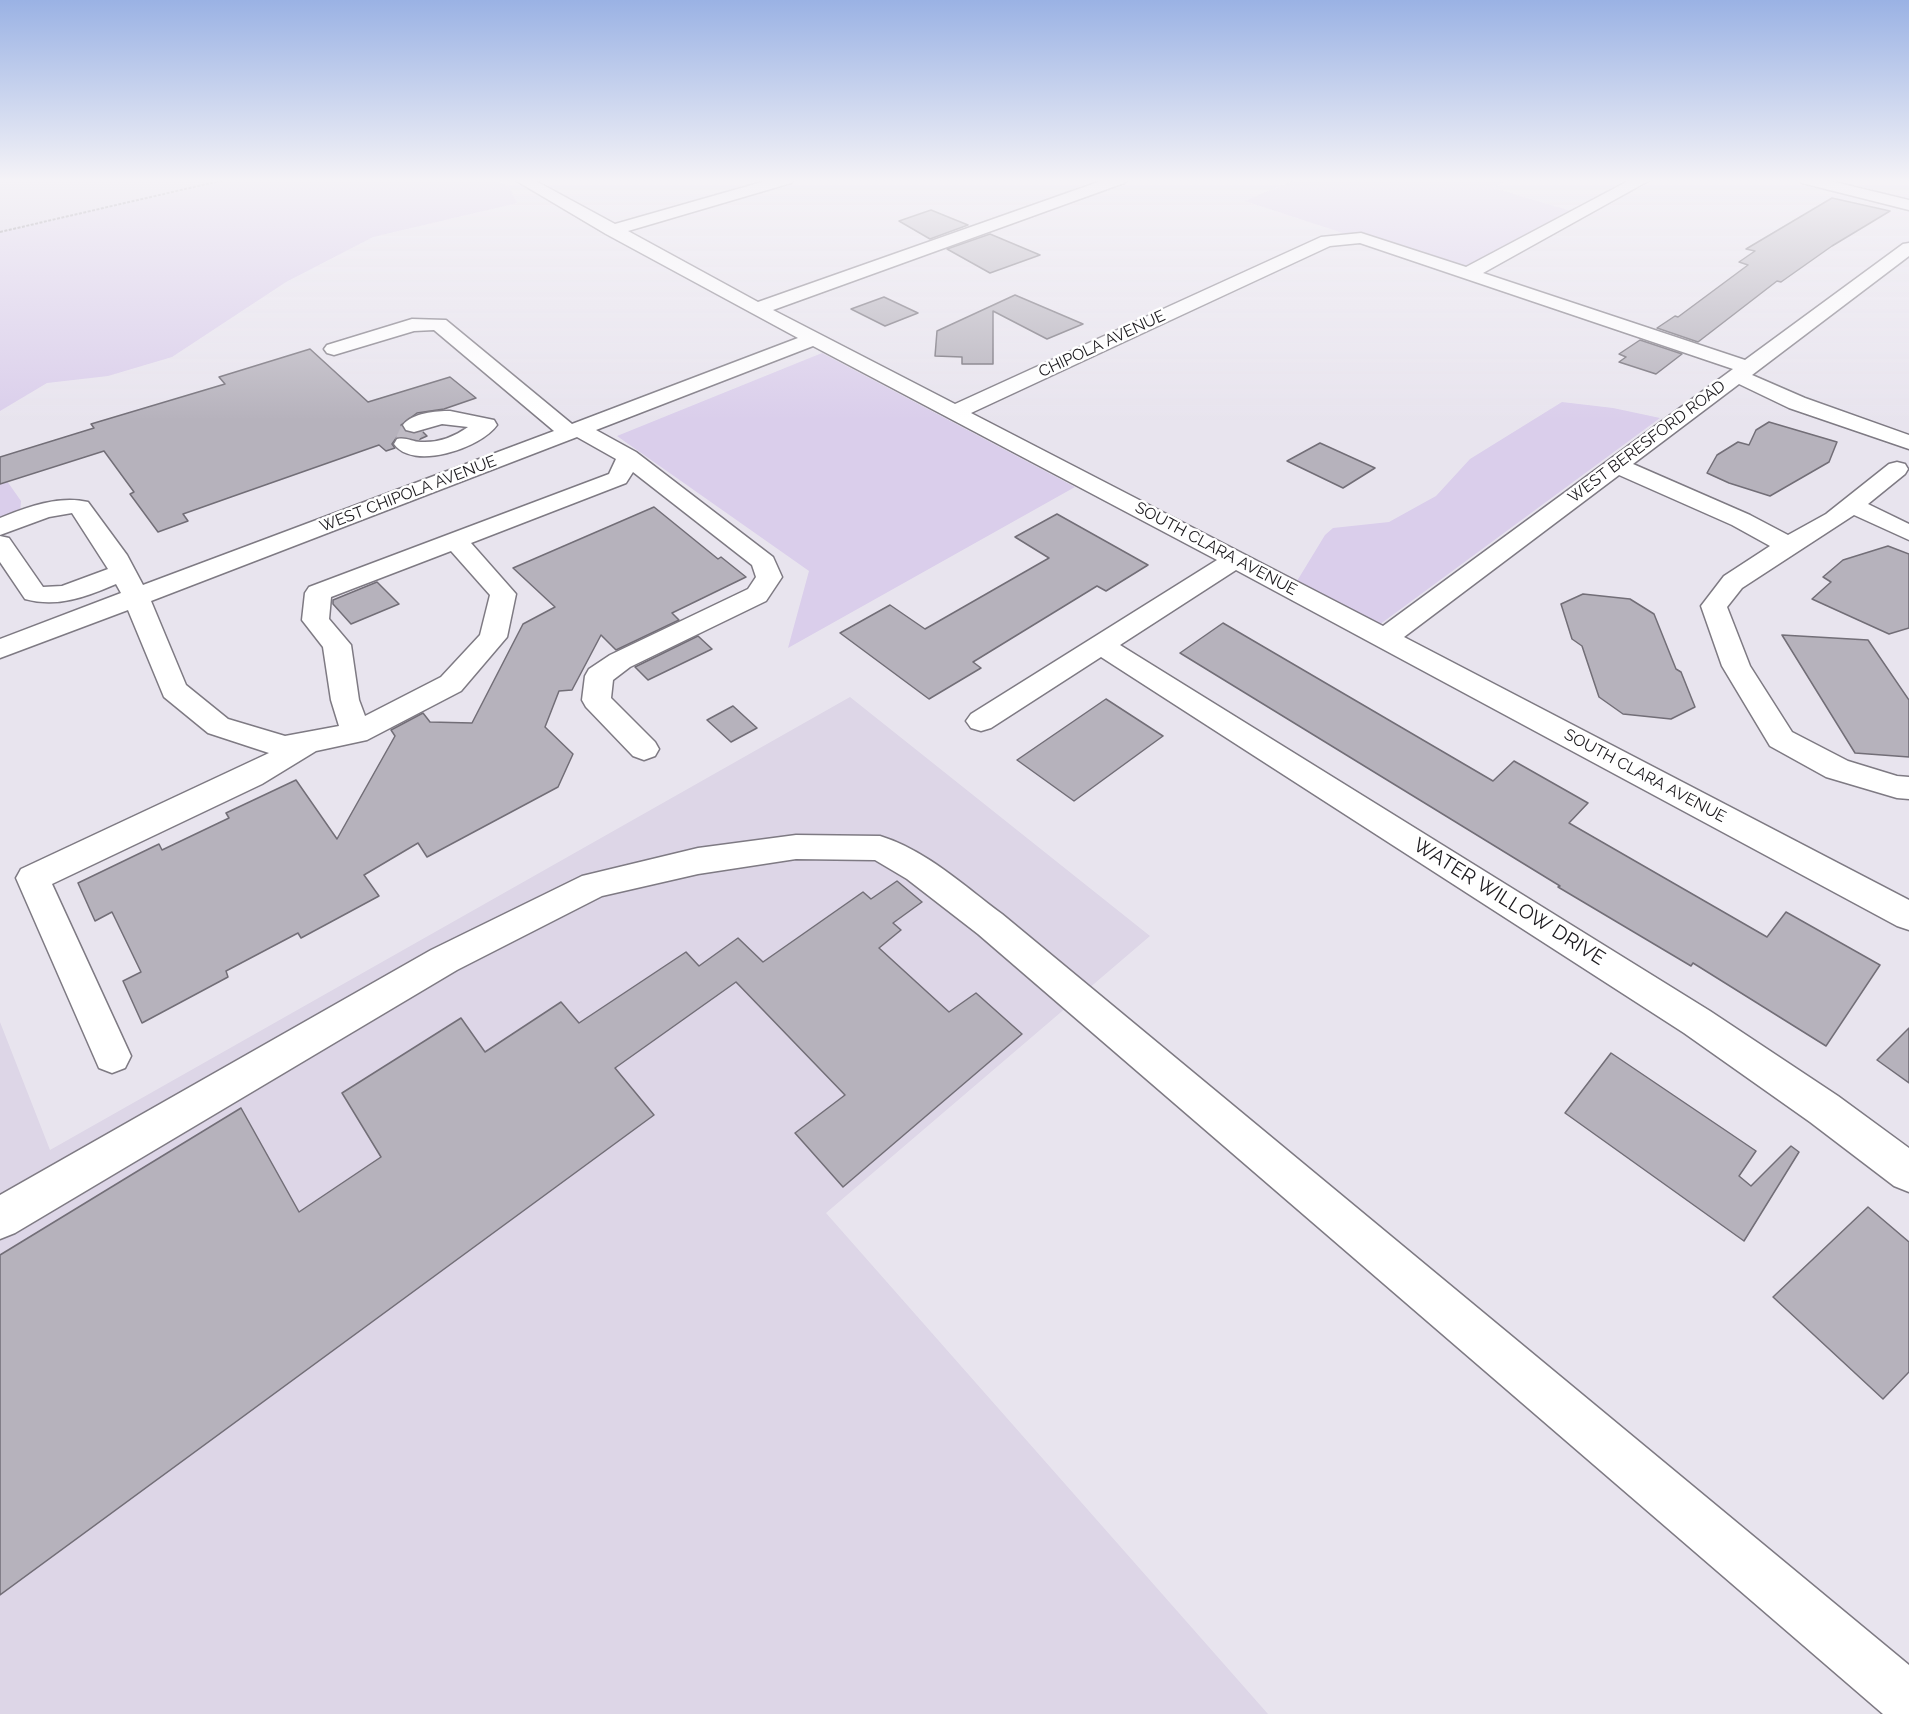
<!DOCTYPE html>
<html>
<head>
<meta charset="utf-8">
<style>
  body { margin:0 }
  canvas { display:block; background:#e8e4ee }
</style>
</head>
<body>
<canvas width="1909" height="1714"></canvas>
<script>
const ctx = document.querySelector('canvas').getContext('2d');
ctx.lineJoin = 'round';
function fill(path, color) {
  ctx.fillStyle = color;
  ctx.fill(path, 'evenodd');
}
function stroke(path, color, width, dash) {
  ctx.strokeStyle = color;
  ctx.lineWidth = width;
  ctx.lineCap = dash ? 'butt' : 'round';
  ctx.setLineDash(dash || []);
  ctx.stroke(path);
}
function write(font, color, halo, rows, align = 'center') {
  ctx.font = font + ' Raleway,sans-serif';
  ctx.lineWidth = 5;
  ctx.setLineDash([]);
  ctx.textBaseline = 'middle';
  ctx.strokeStyle = halo;
  ctx.fillStyle = color;
  for (const [text, x, y, turn = 0] of rows) {
    ctx.save();
    ctx.translate(x, y);
    ctx.rotate((+turn || 0) * Math.PI / 180);
    ctx.textAlign = isNaN(turn) ? turn : align;
    if (halo) ctx.strokeText(text, 0, 0);
    ctx.fillText(text, 0, 0);
    ctx.restore();
  }
}
const built = new Path2D(`
  M 0,180 L 228,180 L 0,233 Z
  M 850,697 L 1150,936 L 826,1213 L 1268,1714 L 0,1714 L 0,1022 L 50,1150 Z`);
const green = new Path2D(`
  M 228,180 L 496,180 L 509,187 L 517,203 L 373,237 L 286,282 L 172,357 L 108,376 L 47,383 L 0,411 L 0,233 Z
  M 1295,180 L 1508,180 L 1493,188 L 1571,211 L 1462,268 L 1350,234 L 1346,234 L 1245,201 Z
  M 822,353 L 1075,487 L 788,648 L 809,571 L 617,436 Z
  M 1562,402 L 1613,408 L 1660,418 L 1379,625 L 1297,581 L 1325,535 L 1333,528 L 1389,522 L 1436,496 L 1470,459 Z
  M 0,471 L 21,501 L 20,513 L 0,521 Z`);
const building = new Path2D(`
  M 1832,198 L 1890,211 L 1832,246 L 1781,282 L 1777,281 L 1698,342 L 1657,328 L 1675,316 L 1678,317 L 1748,265 L 1739,262 L 1755,251 L 1746,249 Z
  M 931,210 L 968,225 L 930,239 L 899,221 Z
  M 990,234 L 1040,255 L 990,273 L 947,249 Z
  M 1015,295 L 1083,324 L 1047,339 L 993,311 L 993,364 L 962,364 L 962,357 L 935,356 L 937,331 Z
  M 884,297 L 918,313 L 885,326 L 851,309 Z
  M 1640,340 L 1682,354 L 1656,374 L 1619,362 L 1626,357 L 1619,354 Z
  M 310,349 L 368,402 L 450,377 L 476,398 L 444,409 L 417,413 L 401,425 L 405,432 L 413,434 L 423,432 L 427,436 L 418,440 L 397,437 L 392,444 L 395,448 L 386,451 L 379,445 L 231,497 L 183,514 L 188,521 L 158,532 L 130,494 L 134,492 L 104,451 L 0,484 L 0,457 L 94,428 L 91,424 L 225,384 L 219,377 Z
  M 1769,422 L 1837,442 L 1829,462 L 1770,496 L 1729,483 L 1707,473 L 1717,455 L 1738,442 L 1749,445 L 1756,430 Z
  M 1320,443 L 1375,468 L 1343,488 L 1287,461 Z
  M 654,507 L 718,559 L 721,557 L 746,577 L 672,613 L 679,620 L 616,650 L 601,635 L 572,690 L 559,691 L 545,727 L 573,754 L 558,787 L 427,857 L 418,843 L 364,875 L 379,896 L 301,938 L 298,933 L 226,971 L 228,977 L 142,1023 L 123,981 L 141,972 L 112,912 L 95,921 L 78,883 L 159,844 L 162,850 L 229,818 L 226,813 L 296,780 L 337,839 L 395,736 L 391,730 L 423,713 L 430,722 L 472,723 L 523,624 L 555,607 L 513,568 Z
  M 1057,514 L 1148,565 L 1106,591 L 1097,586 L 973,662 L 981,668 L 929,699 L 840,633 L 890,605 L 925,629 L 1049,558 L 1015,537 Z
  M 1888,546 L 1909,554 L 1909,628 L 1889,634 L 1812,599 L 1831,582 L 1823,577 L 1843,560 Z
  M 377,582 L 399,604 L 351,624 L 333,604 L 333,600 Z
  M 1583,594 L 1630,599 L 1654,614 L 1676,669 L 1681,672 L 1695,707 L 1671,719 L 1623,714 L 1599,697 L 1582,646 L 1572,639 L 1561,604 Z
  M 1223,623 L 1493,781 L 1514,761 L 1588,803 L 1569,823 L 1767,937 L 1786,912 L 1880,965 L 1826,1046 L 1693,963 L 1691,966 L 1558,887 L 1560,886 L 1180,653 Z
  M 1782,635 L 1868,640 L 1909,700 L 1909,757 L 1855,753 Z
  M 698,636 L 712,649 L 648,680 L 635,667 Z
  M 1106,699 L 1163,736 L 1074,801 L 1017,760 Z
  M 733,706 L 757,728 L 731,742 L 707,720 Z
  M 897,881 L 922,902 L 893,923 L 901,930 L 879,948 L 949,1012 L 976,993 L 1022,1034 L 843,1187 L 795,1133 L 845,1095 L 736,982 L 615,1068 L 654,1115 L 0,1595 L 0,1255 L 241,1108 L 299,1212 L 381,1157 L 342,1093 L 461,1018 L 485,1052 L 561,1002 L 579,1023 L 686,952 L 699,966 L 738,938 L 763,962 L 863,892 L 871,899 Z
  M 1909,1028 L 1909,1083 L 1877,1060 Z
  M 1611,1053 L 1756,1151 L 1739,1176 L 1751,1186 L 1791,1146 L 1799,1152 L 1744,1241 L 1565,1113 Z
  M 1868,1207 L 1909,1242 L 1909,1372 L 1883,1399 L 1773,1297 Z`);
const minorTunnel = new Path2D(`
  M 405,444 L 414,425`);
const path = new Path2D(`
  M 0,232 L 224,180`);
const minor = new Path2D(`
  M 515,180 L 534,180 L 615,224 L 769,180 L 794,180 L 791,183 L 628,231 L 758,302 L 1104,180 L 1127,180 L 1124,183 L 773,310 L 955,404 L 1321,237 L 1361,233 L 1466,267 L 1630,180 L 1650,180 L 1483,273 L 1745,360 L 1903,244 L 1909,243 L 1909,256 L 1752,375 L 1805,398 L 1909,435 L 1909,449 L 1789,408 L 1739,384 L 1633,464 L 1750,515 L 1788,535 L 1826,514 L 1889,464 L 1897,462 L 1905,464 L 1908,469 L 1905,474 L 1868,504 L 1909,524 L 1909,540 L 1854,515 L 1742,588 L 1727,607 L 1750,666 L 1792,732 L 1848,761 L 1897,776 L 1909,777 L 1909,799 L 1897,798 L 1826,777 L 1770,746 L 1722,666 L 1701,606 L 1724,576 L 1770,546 L 1732,525 L 1619,475 L 1404,637 L 1909,900 L 1909,930 L 1897,926 L 1236,570 L 1120,645 L 1710,1011 L 1838,1096 L 1909,1148 L 1909,1192 L 1894,1186 L 1810,1122 L 1684,1033 L 1101,657 L 991,728 L 981,731 L 971,728 L 966,721 L 971,714 L 1217,560 L 813,346 L 596,430 L 636,452 L 773,557 L 782,577 L 766,601 L 630,667 L 613,680 L 611,698 L 655,742 L 659,749 L 655,756 L 644,760 L 633,756 L 586,707 L 582,700 L 585,676 L 589,669 L 610,655 L 748,589 L 756,577 L 752,565 L 633,472 L 626,483 L 471,543 L 516,594 L 507,637 L 461,691 L 367,740 L 316,751 L 262,784 L 52,884 L 131,1056 L 125,1068 L 112,1073 L 99,1068 L 16,878 L 21,869 L 269,753 L 208,733 L 164,697 L 128,610 L 0,658 L 0,639 L 121,593 L 116,584 C 86,597 57,608 25,599 L 0,562 L 0,536 L 9,538 L 43,587 L 62,586 L 108,569 L 72,513 L 49,517 L 0,535 L 0,518 C 27,507 59,495 88,502 L 127,555 L 143,585 L 554,431 L 434,330 L 414,331 L 334,355 L 327,353 L 324,349 L 327,345 L 412,319 L 446,320 L 572,424 L 798,338 L 606,234 ZM 1360,243 L 1733,369 L 1383,626 L 971,413 L 1330,246 ZM 577,437 L 616,459 L 609,474 L 309,587 L 305,593 L 302,620 L 323,647 L 331,700 L 339,726 L 285,736 L 228,719 L 186,685 L 151,601 ZM 451,551 L 490,595 L 480,635 L 441,677 L 365,716 L 359,700 L 351,645 L 329,619 L 331,597 Z
  M 1799,180 L 1826,180 L 1909,200 L 1909,210 L 1802,183 Z
  M 450,411 L 494,420 L 497,425 C 481,448 413,471 394,444 L 397,439 C 407,437 412,442 421,442 C 439,443 454,437 468,427 L 442,424 L 414,432 L 406,430 L 403,425 C 412,413 436,411 450,411 Z
  M 796,835 L 880,836 C 926,850 964,886 1002,914 L 1909,1665 L 1909,1714 L 1883,1714 L 978,934 L 907,879 L 875,860 L 796,859 L 698,874 L 602,896 L 457,970 L 15,1233 L 0,1239 L 0,1195 L 431,950 L 582,876 L 698,848 Z`);
const farStreetnames = [
  ["CHIPOLA AVENUE",1102,344,-25],
  ["WEST BERESFORD ROAD",1647,442,-37],
  ["WEST CHIPOLA AVENUE",408,494,-21],
  ["SOUTH CLARA AVENUE",1216,549,28],
  ["SOUTH CLARA AVENUE",1645,776,28]
];
const streetNames = [
  ["WATER WILLOW DRIVE",1509,902,32]
];
fill(built, '#ddd6e7');
fill(green, '#daceeb');
fill(building, '#b6b2bc');
stroke(building, '#726e77', 1.5);
stroke(minorTunnel, '#bfbbc4', 22, [22, 11]);
stroke(minor, '#7e7a83', 3);
stroke(path, '#7e7b82', 2, [3, 1.5]);
fill(minor, '#fff');
const sky = ctx.createLinearGradient(0, 0, 0, 420);
sky.addColorStop(0, '#9ab2e4');
sky.addColorStop(0.43, '#f5f3f7');
sky.addColorStop(1, '#f5f3f700');
ctx.fillStyle = sky;
ctx.fillRect(0, 0, 1909, 420);
write('16px', '#1b191d', '#fff', farStreetnames);
write('20px', '#1b191d', '#fff', streetNames);
</script>
</body>
</html>
